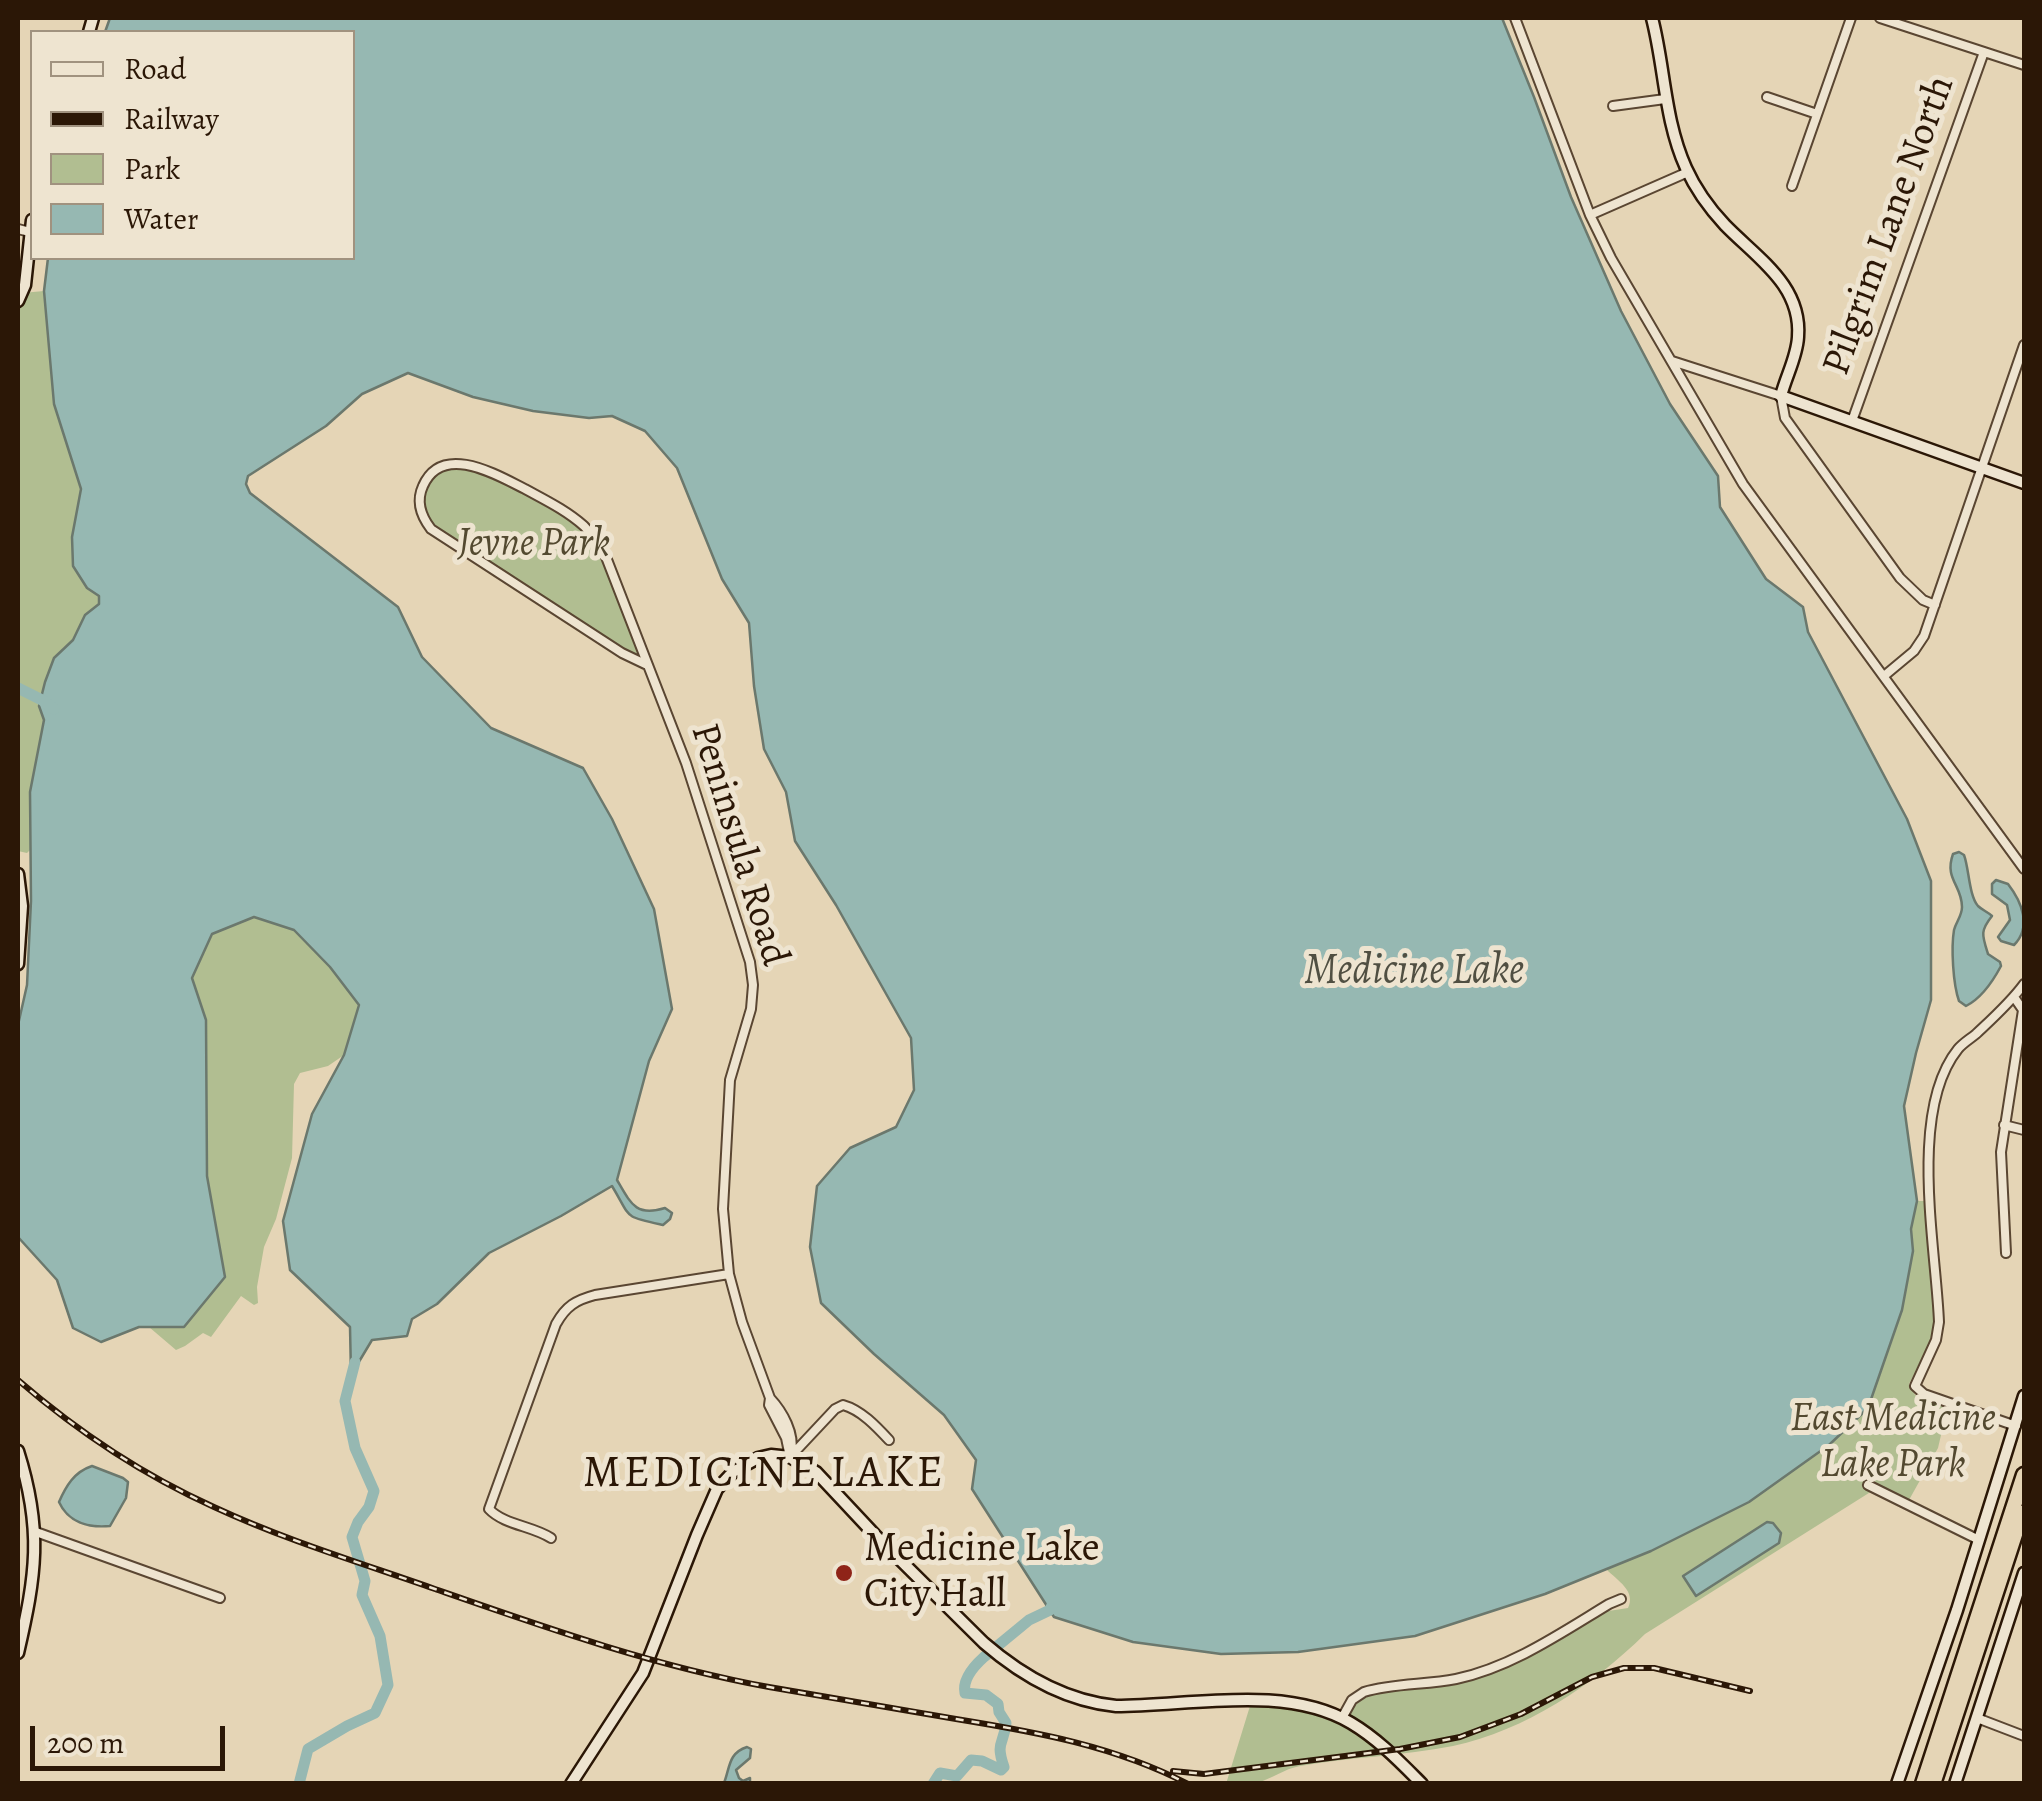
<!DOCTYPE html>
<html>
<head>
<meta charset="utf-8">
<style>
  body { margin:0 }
  #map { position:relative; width:2042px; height:1801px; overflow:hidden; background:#e5d5b6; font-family:Alegreya,serif }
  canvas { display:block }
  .frame { position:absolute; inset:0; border:20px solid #2b1706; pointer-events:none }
  .legend { position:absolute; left:30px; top:30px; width:325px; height:230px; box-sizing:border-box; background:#eee4d0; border:2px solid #a0927f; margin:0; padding:12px 18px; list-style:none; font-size:30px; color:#2b1706 }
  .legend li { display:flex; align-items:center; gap:20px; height:50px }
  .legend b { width:50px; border:2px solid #a0927f }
  .scale { position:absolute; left:30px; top:1726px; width:195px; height:45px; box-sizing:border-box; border:5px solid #2b1706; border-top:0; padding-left:12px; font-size:30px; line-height:35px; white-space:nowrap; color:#2b1706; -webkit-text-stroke:8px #eee4d0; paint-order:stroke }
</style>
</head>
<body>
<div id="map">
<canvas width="2042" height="1801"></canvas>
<div class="frame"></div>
<ul class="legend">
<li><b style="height:12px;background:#eee4d0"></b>Road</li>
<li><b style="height:12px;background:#2b1706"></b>Railway</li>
<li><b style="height:28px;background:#b1be91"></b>Park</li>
<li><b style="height:28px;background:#96b8b2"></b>Water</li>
</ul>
<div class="scale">200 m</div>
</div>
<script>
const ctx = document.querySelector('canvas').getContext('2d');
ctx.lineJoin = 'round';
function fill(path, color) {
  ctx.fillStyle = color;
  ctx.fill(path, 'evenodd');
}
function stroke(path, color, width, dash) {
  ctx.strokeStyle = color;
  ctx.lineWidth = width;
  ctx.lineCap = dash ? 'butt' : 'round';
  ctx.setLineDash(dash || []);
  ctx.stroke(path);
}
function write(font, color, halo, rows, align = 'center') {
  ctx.font = font + ' Alegreya,serif';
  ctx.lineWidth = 10;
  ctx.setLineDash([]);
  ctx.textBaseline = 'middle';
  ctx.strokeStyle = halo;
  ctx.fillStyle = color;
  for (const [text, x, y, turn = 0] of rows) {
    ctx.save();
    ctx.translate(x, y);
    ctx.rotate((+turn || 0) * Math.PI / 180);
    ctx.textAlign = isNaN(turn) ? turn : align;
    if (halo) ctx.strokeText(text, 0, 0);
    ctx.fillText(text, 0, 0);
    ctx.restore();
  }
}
const green = new Path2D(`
  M 44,291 L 54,404 L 81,489 L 72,537 L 99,596 L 99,604 L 85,615 L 73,640 L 63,648 L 45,682 L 40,706 L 44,720 L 30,792 L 31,849 L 27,853 L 18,851 L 18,301 L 22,293 Z
  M 449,465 L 476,466 L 570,515 L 599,545 L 645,664 L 431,529 L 420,500 L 428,477 Z
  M 254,917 L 294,930 L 330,967 L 359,1005 L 344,1055 L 328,1066 L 300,1073 L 294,1084 L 292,1158 L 276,1219 L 264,1247 L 257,1287 L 258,1303 L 254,1305 L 241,1296 L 211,1337 L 203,1333 L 185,1346 L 176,1350 L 149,1327 L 184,1327 L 225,1277 L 207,1176 L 206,1020 L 192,978 L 212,934 Z
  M 1917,1201 L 1926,1201 L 1934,1321 L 1930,1342 L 1909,1384 L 1915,1395 L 1948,1405 L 1938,1448 L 1909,1500 L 1880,1486 L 1645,1634 C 1592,1686 1526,1730 1453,1746 C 1403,1756 1350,1757 1300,1766 C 1284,1769 1271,1779 1257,1783 C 1247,1785 1235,1783 1226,1784 L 1250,1706 C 1283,1707 1313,1711 1343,1726 L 1353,1707 L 1364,1698 L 1378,1692 L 1461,1681 L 1602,1612 L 1628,1608 C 1636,1591 1618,1581 1606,1569 L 1651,1551 L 1749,1502 L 1829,1445 L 1868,1407 L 1902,1310 L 1913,1251 L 1911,1229 Z`);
const water = new Path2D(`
  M 110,18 L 1502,18 L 1534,97 L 1571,197 L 1621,311 L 1670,404 L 1718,476 L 1720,507 L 1766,579 L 1803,607 L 1808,632 L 1907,819 L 1931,881 L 1931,1000 L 1916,1053 L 1904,1106 L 1917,1201 L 1911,1229 L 1913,1251 L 1902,1310 L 1868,1408 L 1829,1445 L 1749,1502 L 1651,1551 L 1545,1594 L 1415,1636 L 1298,1652 L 1221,1654 L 1133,1642 L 1054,1617 L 972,1489 L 976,1460 L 944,1415 L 874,1354 L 821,1303 L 810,1247 L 817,1186 L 850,1148 L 896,1127 L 914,1090 L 911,1038 L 836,905 L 795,841 L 786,792 L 764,749 L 754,686 L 749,623 L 722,579 L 677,468 L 645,431 L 612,416 L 589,418 L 533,411 L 473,397 L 408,373 L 362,394 L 326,426 L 248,476 L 246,484 L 250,493 L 398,607 L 422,657 L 491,728 L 583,768 L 612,819 L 654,909 L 672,1009 L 649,1061 L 617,1180 C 631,1204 636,1217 665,1208 L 672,1213 L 670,1219 L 663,1225 C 622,1216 632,1219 612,1186 L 561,1216 L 489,1253 L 437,1304 L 412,1319 L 407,1336 L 372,1340 L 351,1375 L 350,1327 L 290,1270 L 283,1221 L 312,1114 L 344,1055 L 359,1005 L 330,967 L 294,930 L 254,917 L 212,934 L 192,978 L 206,1020 L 207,1176 L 225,1277 L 184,1327 L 139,1327 L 101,1342 L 73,1328 L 57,1280 L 18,1237 L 18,1025 L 27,985 L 31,901 L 30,792 L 44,720 L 39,706 L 45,682 L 54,658 L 73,640 L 85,615 L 99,604 L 99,596 L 87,588 L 73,566 L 72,537 L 81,489 L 54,404 L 44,291 L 48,258 L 352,258 L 352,32 L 105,32 Z
  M 1959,852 L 1964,855 C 1969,868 1969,896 1978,906 C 1982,910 1988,912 1992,916 C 1980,931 1982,935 1988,954 L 2000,962 L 2001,966 C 1993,981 1982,998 1966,1006 L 1959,1001 C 1953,984 1951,948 1954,930 C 1956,922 1962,916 1962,907 C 1962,885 1944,879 1953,854 Z
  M 1996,880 L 2008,884 C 2022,902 2032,927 2014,945 L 2001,941 L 1998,937 L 2010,920 L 2007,905 L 1992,894 L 1992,884 Z
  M 92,1466 L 123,1478 L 128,1482 L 126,1498 L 110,1526 C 88,1528 68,1522 59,1502 C 66,1486 74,1472 92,1466 Z
  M 1767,1522 L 1773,1523 L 1781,1533 L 1779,1543 L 1696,1596 L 1683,1576 Z
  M 747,1747 L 751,1749 L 750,1758 L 736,1770 L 739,1778 L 743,1781 L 750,1778 L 750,1783 L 724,1783 C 730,1768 728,1753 747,1747 Z`);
const river = new Path2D(`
  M 18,688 L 42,700 L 54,709
  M 299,1784 L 308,1749 L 347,1726 L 375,1713 L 388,1685 L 380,1636 L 362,1595 L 365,1581 L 352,1537 L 358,1522 L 369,1507 L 374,1491 L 355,1448 L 345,1401 L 355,1362
  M 933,1784 L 940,1773 L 957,1776 L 971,1760 L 982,1761 L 1001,1770 L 1004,1767 C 995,1741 1004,1745 1006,1723 L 999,1712 L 998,1704 L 986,1695 L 965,1693 C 962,1679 974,1666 984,1657 L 1029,1620 L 1050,1610 L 1056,1596`);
const street = new Path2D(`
  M 1515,18 L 1590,215 L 1611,258 L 1743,484 L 2024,869
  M 1880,18 L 2024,65
  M 1767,97 L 1817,114
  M 1613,106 L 1665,99
  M 1792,186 L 1851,18
  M 1590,215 L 1688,172
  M 18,229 L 30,232
  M 1672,361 L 1781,396 L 1785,418 L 1900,578 L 1923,600 L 1935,605
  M 1852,421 L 1984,52
  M 645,664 L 622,653 L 431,529 C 421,516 416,501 423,486 C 442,442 497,475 525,489 C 545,500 566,510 584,526 C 593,535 600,546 606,557 L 686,763 L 750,962 L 753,985 L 751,1009 L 730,1080 L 723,1209 L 729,1274 L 742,1322 L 770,1398 L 769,1405 L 786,1438 L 790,1457
  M 1884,676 L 1914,651 L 1924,636 L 2024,345
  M 2004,1125 L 2024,1130
  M 2006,1253 L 2001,1152 L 2023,1010 L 2014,997
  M 770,1398 C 783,1412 795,1434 791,1452
  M 2016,1426 L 1924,1394 L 1915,1386 L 1936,1340 L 1939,1322 C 1936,1247 1908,1111 1958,1049 C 1963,1043 1970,1039 1976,1034 C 1993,1018 2010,1003 2024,984
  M 790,1457 L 835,1409 L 843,1405 C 861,1410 876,1426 889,1440
  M 1868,1485 L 1979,1540
  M 36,1532 L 220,1598
  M 551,1538 C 533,1526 504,1525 489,1509 L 556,1324 C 566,1306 576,1300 595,1295 L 729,1274
  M 1342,1718 L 1352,1700 L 1364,1692 C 1393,1683 1426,1685 1456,1679 C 1512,1667 1561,1633 1609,1604 L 1621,1599
  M 1977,1718 L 2024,1736`);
const secondary = new Path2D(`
  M 1652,18 C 1665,68 1664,119 1686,168 C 1695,188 1710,209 1725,225 C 1757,258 1802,285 1798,337 C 1797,357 1786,376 1781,396 L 2024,483
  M 89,32 L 93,18
  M 18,301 L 25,285 L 32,220
  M 18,874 L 22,906 L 18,964
  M 18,1451 C 43,1530 36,1575 18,1653
  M 571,1784 L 643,1673 L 697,1535 L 717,1489 L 733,1472 L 758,1458 L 771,1455 L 790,1457 L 816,1472 L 875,1535 L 984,1643 C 1021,1675 1065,1701 1116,1706 C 1191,1706 1285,1684 1351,1723 C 1378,1739 1400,1762 1422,1784
  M 1897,1784 L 1957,1610 L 2024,1396
  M 1955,1784 L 2024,1573`);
const highway = new Path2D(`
  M 1923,1784 L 2024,1475
  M 1933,1784 L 2022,1513`);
const rail = new Path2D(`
  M 18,1380 C 77,1431 143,1475 214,1507 C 285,1540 361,1563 435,1589 C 544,1627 654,1666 769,1687 C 831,1698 894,1708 956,1719 C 1036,1732 1115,1746 1188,1784
  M 1173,1771 L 1204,1774 L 1400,1749 L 1460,1737 L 1521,1714 L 1592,1677 L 1624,1668 L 1654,1668 L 1750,1691`);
const markers = [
  [844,1573,10,"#8f2418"]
];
const streetNames = [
  ["Pilgrim Lane North",1890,226,-70],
  ["Peninsula Road",738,845,73]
];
const parkNames = [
  ["Jevne Park",534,545],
  ["East Medicine",1893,1420],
  ["Lake Park",1893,1466]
];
const poiNames = [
  ["Medicine Lake",864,1550],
  ["City Hall",864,1596]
];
const waterNames = [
  ["Medicine Lake",1414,972]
];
const quarterNames = [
  ["MEDICINE LAKE",764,1475]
];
fill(green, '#b1be91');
fill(water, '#96b8b2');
stroke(water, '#6b786d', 2.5);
stroke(river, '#96b8b2', 11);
stroke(street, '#5a4632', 12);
stroke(secondary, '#2b1706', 15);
stroke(highway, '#2b1706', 19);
stroke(street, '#eee4d0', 8);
stroke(secondary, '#eee4d0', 10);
stroke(highway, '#e5d5b6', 14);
stroke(rail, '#2b1706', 6);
stroke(rail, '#eee4d0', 2.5, [8]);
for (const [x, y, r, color] of markers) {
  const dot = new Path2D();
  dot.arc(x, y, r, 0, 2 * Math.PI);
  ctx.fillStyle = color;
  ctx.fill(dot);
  stroke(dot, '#eee4d0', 4);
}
write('40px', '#2b1706', '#eee4d0', streetNames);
write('italic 40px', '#534930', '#eee4d0', parkNames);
write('40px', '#2b1706', '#eee4d0', poiNames, 'left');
write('italic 42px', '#504f42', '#eee4d0', waterNames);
ctx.letterSpacing = '2.5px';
write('45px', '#2b1706', '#eee4d0', quarterNames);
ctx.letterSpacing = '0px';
</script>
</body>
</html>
